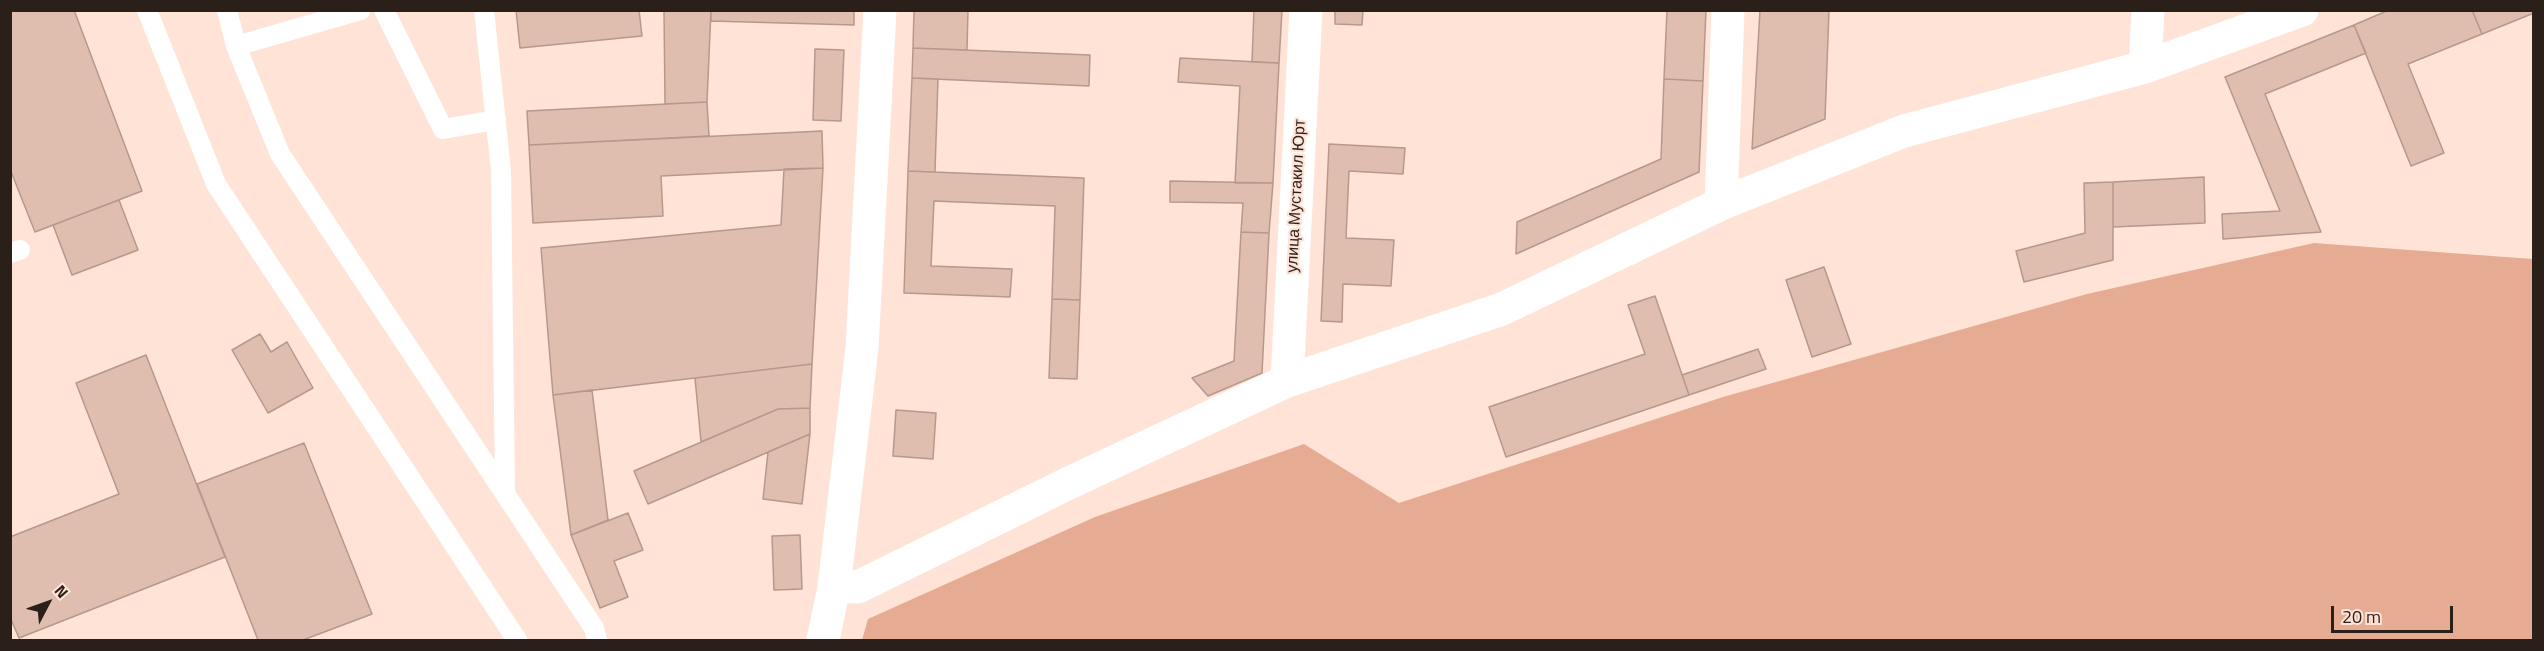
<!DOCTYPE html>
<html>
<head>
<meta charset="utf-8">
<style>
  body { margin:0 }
  #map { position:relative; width:2544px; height:651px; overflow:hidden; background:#ffe3d7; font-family:"Titillium Web",sans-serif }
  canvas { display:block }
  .frame { position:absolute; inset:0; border:12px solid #2b1f1a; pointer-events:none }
  .north { position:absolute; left:18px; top:573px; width:60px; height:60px; -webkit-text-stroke:4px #ffe3d7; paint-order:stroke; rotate:49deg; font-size:16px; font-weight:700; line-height:24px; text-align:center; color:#2b1f1a }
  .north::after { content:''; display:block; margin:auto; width:21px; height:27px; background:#2b1f1a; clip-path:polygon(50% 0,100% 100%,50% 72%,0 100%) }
  .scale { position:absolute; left:2331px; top:606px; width:122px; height:27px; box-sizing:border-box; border:3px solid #2b1f1a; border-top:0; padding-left:8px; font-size:18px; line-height:21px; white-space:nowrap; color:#2b1f1a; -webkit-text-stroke:4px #ffe3d7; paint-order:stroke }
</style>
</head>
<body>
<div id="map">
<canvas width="2544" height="651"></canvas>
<div class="frame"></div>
<div class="north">N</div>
<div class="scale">20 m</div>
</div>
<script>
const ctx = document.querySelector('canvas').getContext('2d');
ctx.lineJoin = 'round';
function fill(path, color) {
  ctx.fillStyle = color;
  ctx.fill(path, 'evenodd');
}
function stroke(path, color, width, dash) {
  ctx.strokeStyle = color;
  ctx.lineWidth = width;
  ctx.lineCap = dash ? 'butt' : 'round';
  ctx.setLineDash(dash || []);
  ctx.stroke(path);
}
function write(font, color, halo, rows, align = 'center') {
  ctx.font = font + ' "Titillium Web",sans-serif';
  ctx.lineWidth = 4.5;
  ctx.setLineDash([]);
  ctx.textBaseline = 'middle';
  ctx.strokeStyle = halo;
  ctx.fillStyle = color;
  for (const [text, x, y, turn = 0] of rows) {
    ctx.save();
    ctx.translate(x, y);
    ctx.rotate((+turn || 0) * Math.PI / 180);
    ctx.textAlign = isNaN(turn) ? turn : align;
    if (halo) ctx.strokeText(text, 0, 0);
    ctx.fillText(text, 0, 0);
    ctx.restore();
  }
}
const green = new Path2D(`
  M 2314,243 L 2533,259 L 2533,640 L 862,640 L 868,619 L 1095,517 L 1304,444 L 1399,503 L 1723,397 L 2087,294 Z`);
const building = new Path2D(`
  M 10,10 L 74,10 L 142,191 L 35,232 L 10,169 Z
  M 516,10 L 639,10 L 642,36 L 520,48 Z
  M 664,10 L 711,10 L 707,102 L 665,104 Z
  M 711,10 L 854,10 L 854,25 L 711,21 Z
  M 914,10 L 968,10 L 967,50 L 913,48 Z
  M 1254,10 L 1282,10 L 1279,63 L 1252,62 Z
  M 1335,10 L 1363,10 L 1362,25 L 1335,24 Z
  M 1667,10 L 1706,10 L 1703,81 L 1664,79 Z
  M 1760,10 L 1829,10 L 1825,119 L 1752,149 Z
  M 2389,10 L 2472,10 L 2482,34 L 2408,64 L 2444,153 L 2411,166 L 2354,25 Z
  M 2472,10 L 2534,10 L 2534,13 L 2482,34 Z
  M 2354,25 L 2366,53 L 2265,94 L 2321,232 L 2223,239 L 2222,214 L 2280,211 L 2225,77 Z
  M 913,48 L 1090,55 L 1089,86 L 912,78 Z
  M 815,49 L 844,50 L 841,121 L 813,120 Z
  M 1180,58 L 1279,63 L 1273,183 L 1235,183 L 1240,86 L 1178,82 Z
  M 912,78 L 938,79 L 935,172 L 908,171 Z
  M 1664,79 L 1703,81 L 1699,172 L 1516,254 L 1517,222 L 1661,159 Z
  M 707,102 L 709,136 L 529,145 L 527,111 Z
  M 822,131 L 823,168 L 661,176 L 663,216 L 533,223 L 529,145 Z
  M 1329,144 L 1405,148 L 1403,174 L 1349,171 L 1346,238 L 1394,240 L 1391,286 L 1343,284 L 1342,322 L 1321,321 Z
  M 823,168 L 812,364 L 553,395 L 541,248 L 781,225 L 784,169 Z
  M 908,171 L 1084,178 L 1080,300 L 1052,299 L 1055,206 L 934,201 L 931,266 L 1012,269 L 1010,297 L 904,293 Z
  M 2204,177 L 2205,223 L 2113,227 L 2113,182 Z
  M 1170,181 L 1273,183 L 1269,233 L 1241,232 L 1243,203 L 1170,202 Z
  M 2113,182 L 2113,260 L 2024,282 L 2016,251 L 2085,233 L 2084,183 Z
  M 119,200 L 138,250 L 72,275 L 53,225 Z
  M 1241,232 L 1269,233 L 1262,373 L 1208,396 L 1192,378 L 1234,361 Z
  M 1824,267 L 1851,344 L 1812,357 L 1786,280 Z
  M 1655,296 L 1689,395 L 1506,457 L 1489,407 L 1645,354 L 1628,305 Z
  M 1052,299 L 1080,300 L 1077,379 L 1049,378 Z
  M 260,334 L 271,352 L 287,342 L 313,388 L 268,413 L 232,350 Z
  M 1758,349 L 1766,369 L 1689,395 L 1682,375 Z
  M 146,355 L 225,557 L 19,638 L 10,617 L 10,537 L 119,494 L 76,383 Z
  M 812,364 L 810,408 L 778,409 L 701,442 L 695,378 Z
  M 592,390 L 608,520 L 571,535 L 553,395 Z
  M 810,408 L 810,434 L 648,504 L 634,471 L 778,409 Z
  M 896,410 L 936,413 L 933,459 L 893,456 Z
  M 810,434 L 802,504 L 763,499 L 768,452 Z
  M 304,443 L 372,614 L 303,640 L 258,640 L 197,484 Z
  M 628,513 L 643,550 L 614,561 L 628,597 L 600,608 L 571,535 Z
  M 800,535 L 802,589 L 774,590 L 772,536 Z`);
const service = new Path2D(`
  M 147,10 L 216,184 L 517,640
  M 227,10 L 236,46 L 280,154 L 594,628 L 597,640
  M 384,10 L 443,129 L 496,120
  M 484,10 L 501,171 L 505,491
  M 236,46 L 361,10
  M 10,253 L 20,250`);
const minor = new Path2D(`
  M 2145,67 L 2148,10
  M 1721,204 L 1728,10
  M 1287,381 L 1306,10
  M 834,587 L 858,587 L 1071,482 L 1287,381 L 1502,309 L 1721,204 L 1904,131 L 2145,67 L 2302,10
  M 823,640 L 834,587 L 862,348 L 880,10`);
const streetNames = [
  ["улица Мустакил Юрт",1297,196,-87]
];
fill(green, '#e5ac93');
fill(building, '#dfbdaf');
stroke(building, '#b8988b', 1.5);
stroke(service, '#fff', 20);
stroke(minor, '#fff', 33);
write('16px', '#2b1f1a', '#ffe3d7', streetNames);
</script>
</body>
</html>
